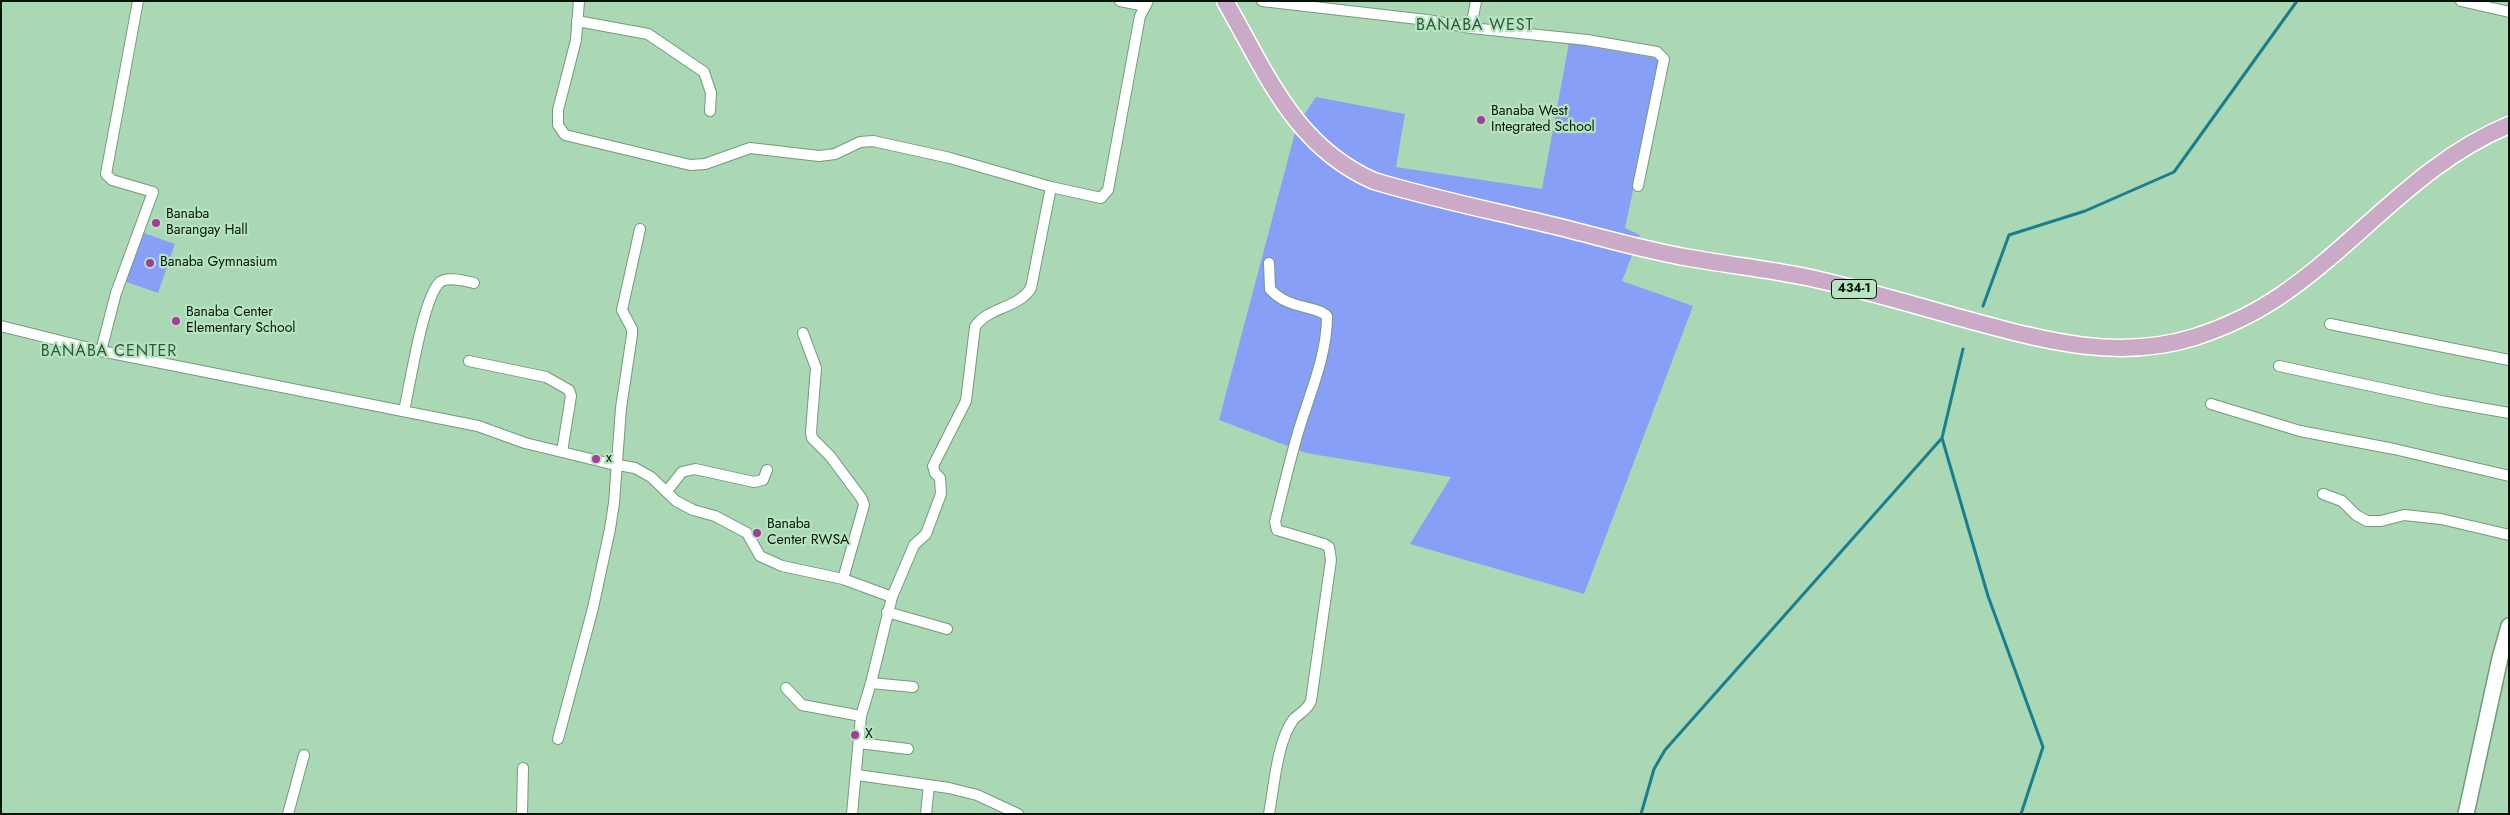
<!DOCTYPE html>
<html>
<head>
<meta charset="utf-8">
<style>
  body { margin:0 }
  #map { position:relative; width:2510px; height:815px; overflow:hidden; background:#aad7b4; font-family:Jost,sans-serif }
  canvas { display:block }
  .frame { position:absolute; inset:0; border:2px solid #041409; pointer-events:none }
</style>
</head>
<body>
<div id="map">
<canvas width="2510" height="815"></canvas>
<div class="frame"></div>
</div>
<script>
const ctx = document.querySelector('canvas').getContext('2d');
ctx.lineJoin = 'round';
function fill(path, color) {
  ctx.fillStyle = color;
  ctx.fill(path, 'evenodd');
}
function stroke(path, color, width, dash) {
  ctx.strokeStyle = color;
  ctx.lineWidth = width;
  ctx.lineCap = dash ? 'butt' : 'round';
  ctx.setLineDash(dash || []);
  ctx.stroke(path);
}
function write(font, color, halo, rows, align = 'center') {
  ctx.font = font + ' Jost,sans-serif';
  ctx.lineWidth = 4.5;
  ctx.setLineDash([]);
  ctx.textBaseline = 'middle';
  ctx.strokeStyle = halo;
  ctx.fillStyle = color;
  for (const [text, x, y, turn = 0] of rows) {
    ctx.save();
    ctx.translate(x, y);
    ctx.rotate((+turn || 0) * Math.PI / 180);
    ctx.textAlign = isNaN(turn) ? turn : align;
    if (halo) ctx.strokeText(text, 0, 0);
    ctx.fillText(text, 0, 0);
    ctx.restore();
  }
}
const green = new Path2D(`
  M 1569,43 L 1661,59 L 1625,228 L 1640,235 L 1622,281 L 1693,306 L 1584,594 L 1410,544 L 1451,477 L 1306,453 L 1219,420 L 1297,125 L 1316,97 L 1405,114 L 1396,167 L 1542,189 Z
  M 141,232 L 175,244 L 158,293 L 124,281 Z`);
const stream = new Path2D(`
  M 1983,306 L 2009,235 L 2085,211 L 2174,172 L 2297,1
  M 1942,438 L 1988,596 L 2043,747 L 2021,814
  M 1641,814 L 1654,769 L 1665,750 L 1942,438 L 1963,349`);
const street = new Path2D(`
  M 579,1 L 576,40 L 558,110 L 558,125 L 565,135 L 690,165 L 705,164 L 750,148 L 819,156 L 835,154 L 860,142 L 873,141 L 950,158 L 1051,187
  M 1120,1 L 1145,6
  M 1262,1 L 1427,20 L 1471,28 L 1587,40 L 1657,52 L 1664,59 L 1638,186
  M 2461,1 L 2509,12
  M 577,21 L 648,34 L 704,72 L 711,93 L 710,111
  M 1471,28 L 1476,1
  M 2330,324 L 2509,360
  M 1,326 L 101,351 L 478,426 L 525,443 L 607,463 L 635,468 L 651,477 L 676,501 L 693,510 L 715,516 L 747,533 L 760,556 L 782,566 L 843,579 L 892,597 L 914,545 L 926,534 L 941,494 L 940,478 L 935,473 L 933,466 L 966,401 L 975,327 C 987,307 1018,309 1031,288 L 1051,187 L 1101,198 L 1108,190 L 1140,16 L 1148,1
  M 803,333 L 816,368 L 811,432 L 812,438 L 830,456 L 862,499 L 864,505 L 843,579
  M 101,351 L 116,293 L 153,192 L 112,180 L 106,174 L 138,1
  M 469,361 L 546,377 L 569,390 L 571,396 L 562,452
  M 2279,366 L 2441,401 L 2509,413
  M 2211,404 L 2300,431 L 2394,449 L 2509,476
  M 404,411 C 410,385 423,297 440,282 C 448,276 465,281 474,283
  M 667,491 L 682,472 L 695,469 L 754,482 L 763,480 L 767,470
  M 2323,494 L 2342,501 L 2356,515 L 2367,521 L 2381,521 L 2404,515 L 2441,519 L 2509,535
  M 887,612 L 947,629
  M 871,683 L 913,687
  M 786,688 L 802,705 L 861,716
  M 558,739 L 593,608 L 610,529 L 614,503 L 621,408 L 632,335 L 632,329 L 622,310 L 640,229
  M 859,743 L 908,749
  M 857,775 L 949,788 L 977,795 L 1018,814
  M 288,814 L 304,755
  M 522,814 L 523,768
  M 852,814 L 861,716 L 871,683 L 892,597
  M 926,814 L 929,785
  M 1269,814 C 1274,787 1277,742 1293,720 C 1299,713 1307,711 1311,701 L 1331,560 L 1329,547 L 1324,544 L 1277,530 L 1275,522 C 1282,494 1289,464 1297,436 C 1308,397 1327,358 1327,316 C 1317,305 1288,310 1270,289 L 1269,263`);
const secondary = new Path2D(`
  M 2466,814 L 2500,658 L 2509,626`);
const primary = new Path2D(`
  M 1225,1 C 1266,72 1294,146 1374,181 C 1430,198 1489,210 1547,224 C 1594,235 1642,250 1690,258 C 1729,265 1767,269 1806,277 C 1862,289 1917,306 1972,321 C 2046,341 2119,361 2195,337 C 2226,327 2257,312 2283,294 C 2361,240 2419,162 2509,125`);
const markers = [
  [1481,120,5,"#a63b9c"],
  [156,223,5,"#a63b9c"],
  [150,263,5,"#a63b9c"],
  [176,321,5,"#a63b9c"],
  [596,459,5,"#a63b9c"],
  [757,533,5,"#a63b9c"],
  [855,735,5,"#a63b9c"]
];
const shields = [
  [1854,289,45]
];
const shieldNames = [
  ["434-1",1854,289]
];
const poiNames = [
  ["Banaba West",1491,112],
  ["Integrated School",1491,128],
  ["Banaba",166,215],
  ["Barangay Hall",166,231],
  ["Banaba Gymnasium",160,263],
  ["Banaba Center",186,313],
  ["Elementary School",186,329],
  ["x",606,459],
  ["Banaba",767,525],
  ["Center RWSA",767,541],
  ["X",865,735]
];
const quarterNames = [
  ["BANABA WEST",1475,26],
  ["BANABA CENTER",109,352]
];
fill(green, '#889ff7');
stroke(stream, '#187f90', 3);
stroke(street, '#719c7c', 12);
stroke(secondary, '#719c7c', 18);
stroke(primary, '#fff', 19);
stroke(street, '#fff', 10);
stroke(secondary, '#fff', 15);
stroke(primary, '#cbaac7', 16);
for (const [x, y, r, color] of markers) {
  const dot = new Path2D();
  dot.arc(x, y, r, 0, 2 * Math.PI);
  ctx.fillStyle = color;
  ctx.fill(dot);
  stroke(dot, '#b6e4c1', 2);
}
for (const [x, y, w] of shields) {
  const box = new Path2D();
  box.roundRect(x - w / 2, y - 9.5, w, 19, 4);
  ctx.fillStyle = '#b6e4c1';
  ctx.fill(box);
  stroke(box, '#041409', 1);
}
write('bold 12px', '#041409', null, shieldNames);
write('14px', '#041409', '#b6e4c1', poiNames, 'left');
ctx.letterSpacing = '1px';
write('16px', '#2e583a', '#b6e4c1', quarterNames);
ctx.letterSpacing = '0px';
</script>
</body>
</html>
